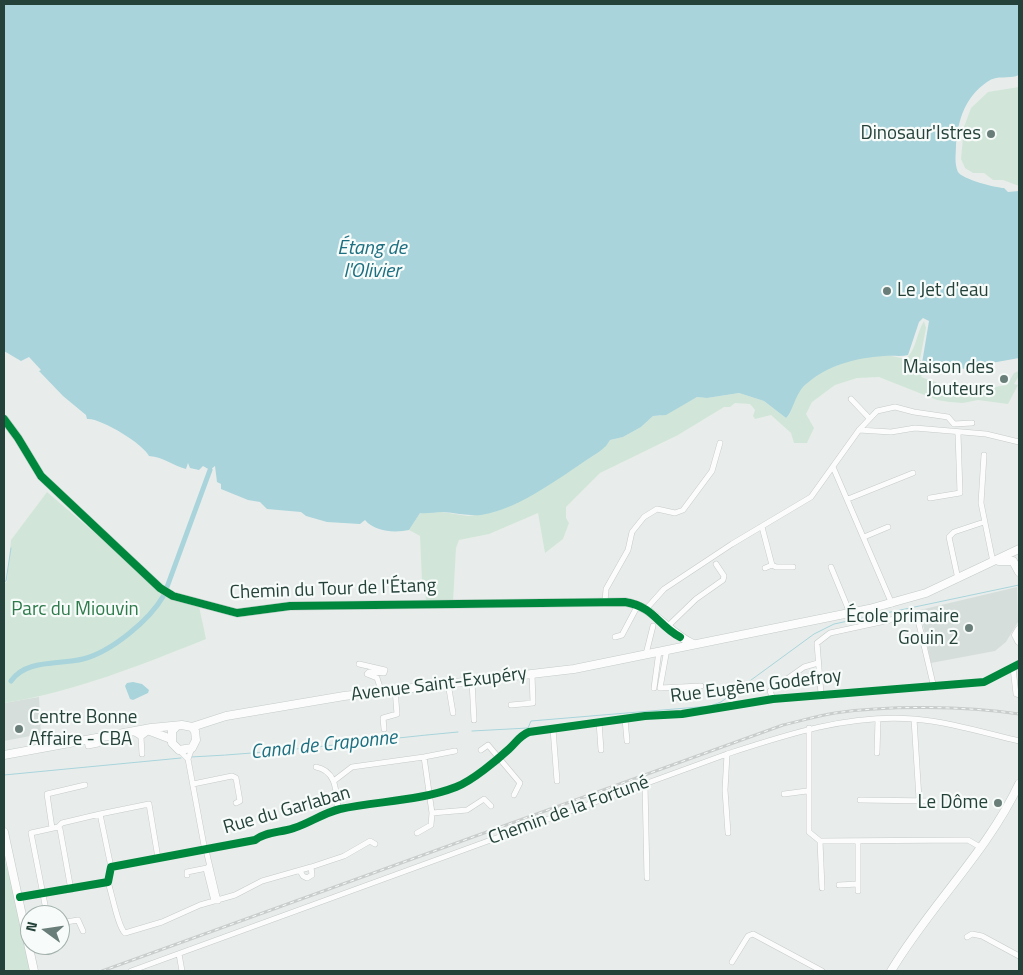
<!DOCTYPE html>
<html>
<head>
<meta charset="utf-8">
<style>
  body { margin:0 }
  #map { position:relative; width:1023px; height:975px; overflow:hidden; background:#e8edeb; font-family:"Titillium Web",sans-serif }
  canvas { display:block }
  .frame { position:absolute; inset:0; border:5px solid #24423a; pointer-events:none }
  .north { position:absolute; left:20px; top:905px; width:50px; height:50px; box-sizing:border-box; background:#f7fbf9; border:1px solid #a3b1ad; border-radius:50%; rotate:284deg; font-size:14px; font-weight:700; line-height:20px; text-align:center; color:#24423a }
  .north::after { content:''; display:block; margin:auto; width:18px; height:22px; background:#697e78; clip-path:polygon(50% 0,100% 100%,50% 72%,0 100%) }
</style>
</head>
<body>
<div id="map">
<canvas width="1023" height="975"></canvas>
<div class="frame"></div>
<div class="north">N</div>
</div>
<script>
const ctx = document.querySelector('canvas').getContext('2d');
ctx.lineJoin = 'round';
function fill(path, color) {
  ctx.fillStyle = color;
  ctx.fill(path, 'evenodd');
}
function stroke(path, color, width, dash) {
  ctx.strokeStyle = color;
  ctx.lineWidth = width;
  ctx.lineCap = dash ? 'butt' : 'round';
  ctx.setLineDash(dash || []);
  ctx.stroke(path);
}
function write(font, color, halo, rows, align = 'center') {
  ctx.font = font + ' "Titillium Web",sans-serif';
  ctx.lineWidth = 4.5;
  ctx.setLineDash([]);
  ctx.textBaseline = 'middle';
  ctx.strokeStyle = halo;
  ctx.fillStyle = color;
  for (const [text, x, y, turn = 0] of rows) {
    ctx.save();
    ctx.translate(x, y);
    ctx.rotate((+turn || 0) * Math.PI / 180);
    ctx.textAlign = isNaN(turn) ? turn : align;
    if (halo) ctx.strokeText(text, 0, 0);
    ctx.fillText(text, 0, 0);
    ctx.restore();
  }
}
const built = new Path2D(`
  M 1017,587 L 1018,622 L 1006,642 L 995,651 L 931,663 L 920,610 Z
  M 39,697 L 41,734 L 4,741 L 4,703 Z`);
const green = new Path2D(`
  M 1019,87 L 1019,186 L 1003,180 L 993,180 L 984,173 L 973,173 L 965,168 L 961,159 L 964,127 L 971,108 L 988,92 Z
  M 924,321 L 926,328 L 920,359 L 922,363 L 937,366 L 938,369 L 928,369 L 921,377 L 955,389 L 990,385 L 995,387 L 1007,385 L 1014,373 L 1019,371 L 1019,376 L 1014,384 L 1018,385 L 1008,404 L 978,400 L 963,403 L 950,402 L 937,400 L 879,377 L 857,378 L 835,385 L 812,402 L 806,414 L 814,428 L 807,443 L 794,443 L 791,433 L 771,415 L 755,419 L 753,416 L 755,410 L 750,404 L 735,403 L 730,407 L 724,407 L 678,435 L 600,473 L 566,507 L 566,518 L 569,523 L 563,539 L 545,553 L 538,513 L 489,534 L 459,540 L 456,548 L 453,602 L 426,602 L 425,588 L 422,581 L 420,536 L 409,530 L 420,513 L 442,512 L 468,516 L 495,512 L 539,491 L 599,452 L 610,440 L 623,437 L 641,427 L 653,416 L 660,416 L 697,397 L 707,398 L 739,393 L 764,401 L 786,418 C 793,413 792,401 797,394 C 813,370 859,354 887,355 C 893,356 900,358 906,359 C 917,348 916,334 924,321 Z
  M 47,492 L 165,593 L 199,606 L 206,639 C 141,665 74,692 4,703 L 4,585 L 7,581 L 11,540 Z
  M 4,858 L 21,916 L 32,971 L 4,971 Z`);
const water = new Path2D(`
  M 4,4 L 1019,4 L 1019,75 C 1008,80 998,74 987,82 C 965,97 958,120 956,145 C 956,154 954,163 958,172 C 962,179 996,188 1004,188 L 1008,192 L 1019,191 L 1019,358 L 969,367 L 968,369 L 926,366 L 922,363 L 929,321 L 923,318 L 919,322 L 908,355 C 900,357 892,355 884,356 C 855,358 828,365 805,385 C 795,394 792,414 786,418 L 764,401 L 739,393 L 707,398 L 697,397 L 666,415 L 653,416 L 641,427 L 623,437 L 610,440 L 606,446 L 599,452 C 564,474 521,509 481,515 C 468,516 456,513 443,512 C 435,512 427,514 420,513 L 409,530 C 395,533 375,532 365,520 L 360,524 L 327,522 L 306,516 L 301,512 L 267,509 L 260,502 L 248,500 L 221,489 L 221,484 L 217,482 L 215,466 L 210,470 L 203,466 L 199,470 L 190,468 L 188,463 L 186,469 C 173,466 164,457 149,456 C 144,444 99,417 87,419 L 86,415 L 63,396 L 39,371 L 41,370 L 29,357 L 21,361 L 4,351 Z
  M 133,682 L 142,684 L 149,690 L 148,693 L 133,700 L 130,699 L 125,686 L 127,683 Z`);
const stream = new Path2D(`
  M 4,582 L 6,581 L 11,548
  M 472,731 L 528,728 L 531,721 L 710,706 L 721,702 L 814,634 L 834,624 L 1019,585
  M 191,757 C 281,753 369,740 458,732
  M 4,775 L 181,758`);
const canal = new Path2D(`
  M 167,587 L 210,470
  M 11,681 C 26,659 59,665 83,659 C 111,652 150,620 164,595`);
const street = new Path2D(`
  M 851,399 L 869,418
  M 859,430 L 891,432 L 915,428 L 986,434 L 1019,442
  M 984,455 L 981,503 L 993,562
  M 833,467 L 892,604
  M 930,498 L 960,493 L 958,433
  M 848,499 L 913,473
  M 762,527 L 772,565 L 765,568
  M 864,537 L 888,527
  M 772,565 L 776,567 L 793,567
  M 831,567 L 850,613
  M 958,579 L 949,537 L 954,532 L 981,523
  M 605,602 L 606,589 L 628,550 L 632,532 L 644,517 L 657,509 L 675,513 L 683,510 L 712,471 L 720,443
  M 647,608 L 664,589 L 732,544 L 811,497 L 859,430 L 877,411 L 895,407 L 914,412 L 948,417 L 954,424 L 972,423
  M 667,627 L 696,599 L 723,580 L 724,576 L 716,564
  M 615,637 L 622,635 L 638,605
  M 667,649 L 660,688 L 701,686
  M 646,654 L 653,626
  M 359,664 L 385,670 L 384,673 L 369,672 L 367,674 L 377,678 L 381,690
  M 1013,668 L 1016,694 L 1019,695
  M 472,681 L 474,720
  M 448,683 L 453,713
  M 654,688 L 659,651
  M 821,694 L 817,643 L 830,633 L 913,615 L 918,620 L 934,688
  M 773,699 L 770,691 L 804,667 L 818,663
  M 511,705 L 533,703 L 532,674
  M 625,719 L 627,741
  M 914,719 L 919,799
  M 599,722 L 601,750
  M 809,728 L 809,832 L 820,841 L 822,888
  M 384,729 L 383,718 L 397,714 L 395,689
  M 553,729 L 557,781
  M 133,732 L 141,737 L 149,731
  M 141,737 L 142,754
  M 87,740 L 88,746 L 98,744 L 97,738
  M 179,750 L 188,759 L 192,748
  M 481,750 L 488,745 L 520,783 L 514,795
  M 877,753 L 878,719
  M 727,754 L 725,790 L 728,833
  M 188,759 L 205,851
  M 316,767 C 337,771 336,792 338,809
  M 335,780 L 352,767 L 424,757 L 455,751
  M 193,784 L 232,776 L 236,778 L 240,801 L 236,803
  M 645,784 L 647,878
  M 784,794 L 807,791
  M 860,800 L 932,801
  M 432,813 L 467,810 L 484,799 L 491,806
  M 58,827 L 62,823 L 100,814
  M 52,828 L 47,794 L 85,785
  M 417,833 L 431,825 L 432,813 L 424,757
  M 820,841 L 968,840 L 980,847
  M 858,842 L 858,891
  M 206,850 L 218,901
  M 111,867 L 100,814 L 149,804 L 158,858
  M 208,867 L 206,869 L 214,901
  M 311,867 L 344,856 L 370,841 L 375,844
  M 187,875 L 187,872 L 207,868
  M 108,882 C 112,894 118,927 125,933 L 162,922 L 200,905 L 235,895 L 262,881 L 311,867 L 312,875 L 307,878 L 303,876 L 300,871
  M 839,885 L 858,884
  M 20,897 L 108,882 L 111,867 L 255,840 C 267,831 280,833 294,828 C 310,823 323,813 340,809 C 378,801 420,801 456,787 C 472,781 497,760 509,749 C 517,742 519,736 529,732 L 645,716 L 682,714 L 773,699 L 984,682 L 1019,664
  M 47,915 L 31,833 L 58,827 L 60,829 L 71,890
  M 60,923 L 78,920 L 83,931
  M 967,937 L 972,934 L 982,936 L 1019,956
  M 179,954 L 182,971
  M 732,962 L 748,936 L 753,934 L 822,971
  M 131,971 L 727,754 C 788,734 849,714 914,719 C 949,722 985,733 1019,741`);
const secondary = new Path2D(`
  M 4,419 L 18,438 L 41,476 L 160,588 L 173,596 L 237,613 L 290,606 L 625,602 C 655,607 667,632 693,644
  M 999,561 L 1013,561 L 1019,572
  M 1019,630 L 1016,635 L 1019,641
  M 192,727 L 226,716 L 344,696 L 574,669 L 869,609 L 926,593 L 1019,549
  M 150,731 L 171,739
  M 4,755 L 151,728 L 182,725 L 192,727 L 195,731 L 196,740 L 192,748 L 179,750 L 172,743 L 172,731 L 177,726
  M 4,832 L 34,971
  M 891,971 C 929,907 987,852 1019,784`);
const rail = new Path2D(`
  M 102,971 L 783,725 C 800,721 817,716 835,713 C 889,705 965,706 1019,714`);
const cycleway = new Path2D(`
  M 4,419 L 18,438 L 41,476 L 160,588 L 173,596 L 237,613 L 290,606 L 625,602 C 655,607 657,625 680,637
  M 20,897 L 108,882 L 111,867 L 255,840 C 267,831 280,833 294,828 C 310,823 323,813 340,809 C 378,801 420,801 456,787 C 472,781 497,760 509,749 C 517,742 519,736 529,732 L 645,716 L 682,714 L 773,699 L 984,682 L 1019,664`);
const markers = [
  [991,134,5,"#697e78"],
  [887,291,5,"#697e78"],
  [1004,379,5,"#697e78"],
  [969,628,5,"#697e78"],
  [19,729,5,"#697e78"],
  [998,803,5,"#697e78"]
];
const poiNames = [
  ["Dinosaur'Istres",981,134],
  ["Le Jet d'eau",897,291,"left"],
  ["Maison des",994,368],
  ["Jouteurs",994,390],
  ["École primaire",959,617],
  ["Gouin 2",959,639],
  ["Centre Bonne",29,718,"left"],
  ["Affaire - CBA",29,740,"left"],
  ["Le Dôme",988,803]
];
const streetNames = [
  ["Chemin du Tour de l'Étang",333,590,-2],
  ["Avenue Saint-Exupéry",439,685,-7],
  ["Rue Eugène Godefroy",756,687,-7],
  ["Rue du Garlaban",287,811,-16],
  ["Chemin de la Fortuné",569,811,-20]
];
const parkNames = [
  ["Parc du Miouvin",75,610]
];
const waterNames = [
  ["Étang de",372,249],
  ["l'Olivier",372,272],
  ["Canal de Craponne",324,746,-6]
];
fill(built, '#d6dedb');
fill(green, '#d1e6d8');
fill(water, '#a9d4db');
stroke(stream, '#a9d4db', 1);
stroke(canal, '#a9d4db', 5);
stroke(street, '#c5cac8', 6);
stroke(secondary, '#c3cbc8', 9);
stroke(street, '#fcfcfc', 5);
stroke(secondary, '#fcfcfc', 8);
stroke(rail, '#c9cdcc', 3);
stroke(rail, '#f7fbf9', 1, [4]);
stroke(cycleway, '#00873e', 8);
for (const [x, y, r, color] of markers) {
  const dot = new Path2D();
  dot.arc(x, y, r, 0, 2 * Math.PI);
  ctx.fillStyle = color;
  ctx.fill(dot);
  stroke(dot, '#f7fbf9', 2);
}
write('19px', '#24423a', '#f7fbf9', poiNames, 'right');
write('19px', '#24423a', '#f7fbf9', streetNames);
write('19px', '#2d7a4b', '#f7fbf9', parkNames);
write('italic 20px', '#1c6f80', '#f7fbf9', waterNames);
</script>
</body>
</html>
